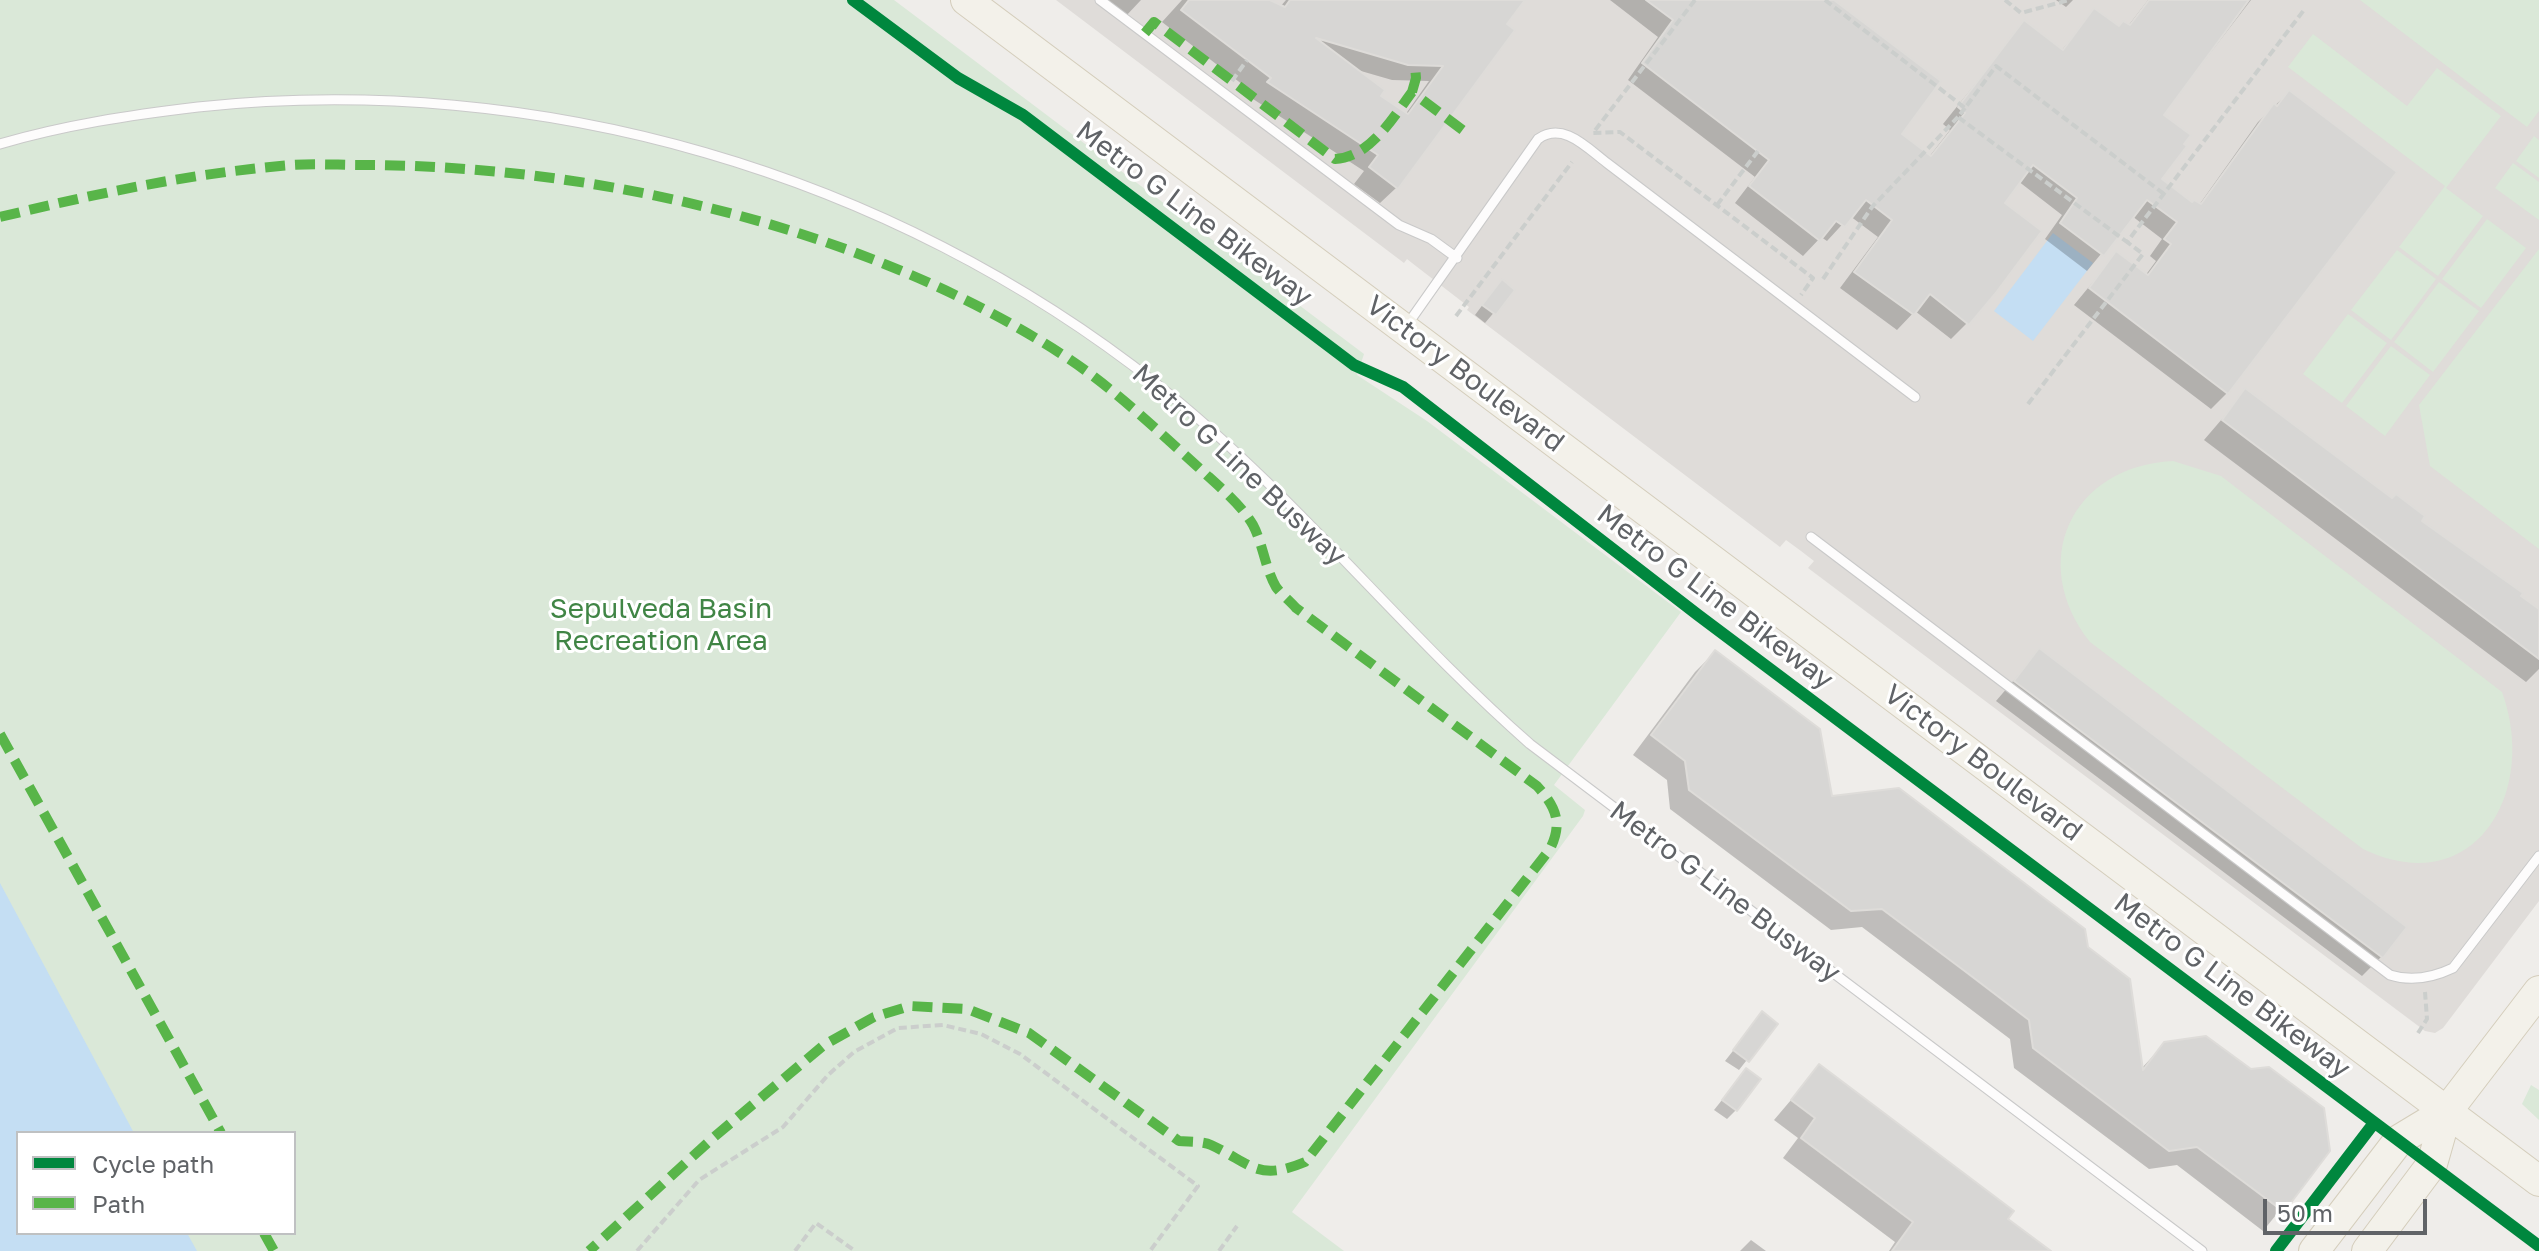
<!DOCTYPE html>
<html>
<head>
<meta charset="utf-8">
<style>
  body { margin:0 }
  #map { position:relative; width:2539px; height:1251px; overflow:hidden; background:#efedea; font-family:"Golos Text",sans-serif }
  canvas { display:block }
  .legend { position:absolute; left:16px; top:1131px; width:280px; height:104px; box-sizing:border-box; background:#fff; border:2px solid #bfc1c2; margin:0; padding:10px 14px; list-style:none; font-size:24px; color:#606367 }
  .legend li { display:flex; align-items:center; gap:16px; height:40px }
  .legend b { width:40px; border:2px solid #bfc1c2 }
  .scale { position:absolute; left:2263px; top:1199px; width:164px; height:36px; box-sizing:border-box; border:4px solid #606367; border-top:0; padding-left:10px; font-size:24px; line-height:28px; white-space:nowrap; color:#606367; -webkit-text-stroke:6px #fff; paint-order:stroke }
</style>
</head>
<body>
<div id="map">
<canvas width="2539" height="1251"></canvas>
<ul class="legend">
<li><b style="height:10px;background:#00873e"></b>Cycle path</li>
<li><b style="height:10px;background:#58b549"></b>Path</li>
</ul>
<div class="scale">50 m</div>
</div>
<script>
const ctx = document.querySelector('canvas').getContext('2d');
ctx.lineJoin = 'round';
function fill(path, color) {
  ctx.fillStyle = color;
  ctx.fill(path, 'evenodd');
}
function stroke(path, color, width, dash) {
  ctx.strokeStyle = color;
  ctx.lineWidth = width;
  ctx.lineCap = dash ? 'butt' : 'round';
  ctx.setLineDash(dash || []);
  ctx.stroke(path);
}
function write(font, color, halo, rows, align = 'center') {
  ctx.font = font + ' "Golos Text",sans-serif';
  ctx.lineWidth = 6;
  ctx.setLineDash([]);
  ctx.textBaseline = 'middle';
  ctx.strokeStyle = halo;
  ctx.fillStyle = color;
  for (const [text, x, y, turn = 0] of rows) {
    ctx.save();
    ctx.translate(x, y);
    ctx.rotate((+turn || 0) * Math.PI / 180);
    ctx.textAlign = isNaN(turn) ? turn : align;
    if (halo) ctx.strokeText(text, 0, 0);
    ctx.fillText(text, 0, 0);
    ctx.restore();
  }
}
const education = new Path2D(`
  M 1056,0 L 2539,0 L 2539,901 L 2443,1028 L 2435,1033 L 2425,1031 L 1808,568 L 1814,561 L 1801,551 L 1786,540 L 1780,547 L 1467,310 L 1469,307 L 1412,263 L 1407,259 L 1404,263 Z`);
const green = new Path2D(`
  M 0,0 L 894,0 L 1364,354 L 1357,375 L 1427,421 L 1681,612 L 1554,785 L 1585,810 L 1583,816 L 1292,1212 L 1344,1251 L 0,1251 ZM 18,1133 L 294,1133 L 294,1233 L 18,1233 Z
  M 2360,0 L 2539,0 L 2539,111 L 2527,127 Z
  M 2313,34 L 2407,106 L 2437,68 L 2501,116 L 2446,188 L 2483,216 L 2438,276 L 2399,247 L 2445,186 L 2288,67 Z
  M 2534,136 L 2539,140 L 2539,178 L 2516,161 Z
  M 2513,163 L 2539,182 L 2539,220 L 2495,188 Z
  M 2487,219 L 2526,248 L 2481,308 L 2442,279 Z
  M 2539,249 L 2539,549 L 2430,466 L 2419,405 Z
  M 2397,250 L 2436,279 L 2391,340 L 2351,310 Z
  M 2439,282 L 2479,311 L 2433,372 L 2394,342 Z
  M 2348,314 L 2387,343 L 2342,403 L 2303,374 Z
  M 2391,346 L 2430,375 L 2385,436 L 2346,406 Z
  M 2173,461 L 2221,476 L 2502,692 C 2539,794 2473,902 2363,849 L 2090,642 C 2027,562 2071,466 2173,461 Z
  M 2531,1085 L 2539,1090 L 2539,1120 L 2522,1104 Z`);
const water = new Path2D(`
  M 2053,233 L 2093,263 L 2033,341 L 1994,311 Z
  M 0,883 L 134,1133 L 18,1133 L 18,1233 L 187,1233 L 197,1251 L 0,1251 Z`);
const shadow = new Path2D(`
  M 1104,0 L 1141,0 L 1125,17 Z
  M 1182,0 L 1266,0 L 1280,7 L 1286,0 L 1522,0 L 1396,188 L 1380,203 L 1354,184 L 1364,171 L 1253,99 L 1256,95 L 1162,22 ZM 1354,69 L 1392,80 L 1429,81 L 1405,115 L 1378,96 Z
  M 1610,0 L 1831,0 L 1899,135 L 1929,157 L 1950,130 L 1943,124 L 2024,23 L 2061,51 L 2095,11 L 2118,28 L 2128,26 L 2148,0 L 2251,0 L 2162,116 L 2159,180 L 2192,205 L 2199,205 L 2258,122 L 2289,92 L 2227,393 L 2211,409 L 2074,305 L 2116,254 L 2145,276 L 2156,261 L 2150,256 L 2162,239 L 2132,216 L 2087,271 L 2045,239 L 2062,215 L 2018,181 L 2002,203 L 1967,323 L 1951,339 L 1915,311 L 1897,330 L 1840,288 L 1878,237 L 1850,216 L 1827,241 L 1821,237 L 1803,256 L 1735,203 L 1755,177 L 1628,80 L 1658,37 Z
  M 2056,0 L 2073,0 L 2066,7 Z
  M 1513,290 L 1485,323 L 1475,315 L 1493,291 Z
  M 2246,391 L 2539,612 L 2539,669 L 2526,682 L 2204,440 Z
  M 2039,651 L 2404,927 L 2381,957 L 2362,976 L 1996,701 Z
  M 1715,652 L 1830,799 L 2086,948 L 2141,1069 L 2164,1044 L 2328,1151 L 2263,1231 L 2177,1165 L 2149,1169 L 2014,1068 L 2010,1039 L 1862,927 L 1831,930 L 1670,809 L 1667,780 L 1633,755 L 1695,672 Z
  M 1762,1014 L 1775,1024 L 1739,1070 L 1725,1061 Z
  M 1819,1067 L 2005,1219 L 2048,1251 L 1889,1251 L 1895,1242 L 1783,1158 L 1798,1138 L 1774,1120 Z
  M 1746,1070 L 1736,1110 L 1727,1119 L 1714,1110 Z
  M 1751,1240 L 1766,1251 L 1740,1251 Z`);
const building = new Path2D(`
  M 1189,0 L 1270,0 L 1285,7 L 1290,0 L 1525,0 L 1507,24 L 1515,30 L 1398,189 L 1369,167 L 1378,155 L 1267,82 L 1271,78 L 1181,10 ZM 1316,38 L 1408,65 L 1443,66 L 1408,114 L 1381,96 L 1385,90 Z
  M 1646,0 L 1834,0 L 1941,81 L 1902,134 L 1931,156 L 1965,113 L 1958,107 L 2024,20 L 2063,50 L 2094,8 L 2119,26 L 2123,21 L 2130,25 L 2149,0 L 2249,0 L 2164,115 L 2191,135 L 2184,144 L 2187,146 L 2162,179 L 2192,202 L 2194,200 L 2201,204 L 2274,103 L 2277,106 L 2289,90 L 2397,172 L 2228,394 L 2089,288 L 2116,251 L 2148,275 L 2171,244 L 2164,239 L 2177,222 L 2147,200 L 2104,256 L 2060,223 L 2077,198 L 2033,165 L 2005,203 L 2042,231 L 1995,294 L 1969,325 L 1930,294 L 1914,315 L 1854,272 L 1892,220 L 1866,200 L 1845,227 L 1836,221 L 1820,241 L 1749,186 L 1769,160 L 1642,63 L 1673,20 Z
  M 1502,279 L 1515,290 L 1496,315 L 1482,305 Z
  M 2245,388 L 2392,498 L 2396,494 L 2425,516 L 2422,521 L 2523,593 L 2521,596 L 2539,609 L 2539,659 L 2222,420 Z
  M 2039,648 L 2407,927 L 2383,958 L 2014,681 Z
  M 1715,650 L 1820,729 L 1832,796 L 1899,788 L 2085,929 L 2088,947 L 2130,979 L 2143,1070 L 2164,1042 L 2206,1036 L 2251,1069 L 2269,1067 L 2324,1108 L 2330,1151 L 2284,1212 L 2197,1147 L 2169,1151 L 2033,1048 L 2029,1020 L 1966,972 L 1882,909 L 1851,911 L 1689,790 L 1685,761 L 1651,735 Z
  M 1762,1011 L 1778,1024 L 1749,1062 L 1733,1050 Z
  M 1819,1064 L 2014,1211 L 2008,1219 L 2051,1251 L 1892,1251 L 1913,1222 L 1801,1138 L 1815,1118 L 1791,1100 Z
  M 1746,1068 L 1761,1079 L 1737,1111 L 1722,1100 Z`);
const path = new Path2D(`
  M 1695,0 L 1593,133 L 1620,132 L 1813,278 L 1801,295
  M 1825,0 L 1965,108 L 1996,66 L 2164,194
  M 2005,0 L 2021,13 L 2069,0
  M 1232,81 L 1247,60
  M 1965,108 L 1958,117 L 2127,242 L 2304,10
  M 1717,205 L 1758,151
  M 1823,279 L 1872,207 L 1958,117
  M 1456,316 L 1572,162
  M 2028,404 L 2143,254 L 2127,242
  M 2418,1033 L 2427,1019 L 2425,992
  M 637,1251 L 699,1180 L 783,1127 L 828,1075 L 854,1052 L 898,1028 L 943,1025 L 981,1034 L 1020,1054 L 1198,1186 L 1150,1251
  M 795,1251 L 816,1223 L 855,1251
  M 1219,1251 L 1237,1226`);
const service = new Path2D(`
  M 1100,0 L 1399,225 L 1431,239 L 1457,258
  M 0,144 C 64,125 131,115 198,107 C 539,71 889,172 1158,385 C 1293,492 1401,631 1530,744 L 2202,1251
  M 1407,325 L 1538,139 C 1563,121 1587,148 1607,163 L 1915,397
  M 1811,537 L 2390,975 C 2412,982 2432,978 2453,968 L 2539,856`);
const primary = new Path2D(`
  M 966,0 L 2539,1181
  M 2314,1251 L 2399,1140 L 2447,1111 L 2539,991
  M 2367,1251 L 2432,1164 L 2447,1111`);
const quiet = new Path2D(`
  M 1145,33 L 1154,22 L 1335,159 C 1370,157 1392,119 1412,92 L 1468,134
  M 1412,92 L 1416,78 L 1415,65
  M 0,217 C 95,194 182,175 280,166 C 308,163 338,165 367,165 C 600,166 866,228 1063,355 C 1111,386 1156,429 1198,467 C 1215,483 1242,505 1253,525 C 1263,544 1265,568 1276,587 C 1281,594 1290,601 1296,608 L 1537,786 C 1556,807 1563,823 1550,849 L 1305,1162 C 1257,1182 1252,1164 1211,1145 C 1202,1141 1189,1142 1179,1141 L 1029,1033 L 967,1009 L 910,1006 L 874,1017 L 824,1045 L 714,1137 L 589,1251
  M 0,734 L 221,1133
  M 264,1233 L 274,1251`);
const cycleway = new Path2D(`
  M 853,0 L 958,78 L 1023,115 L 1354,365 L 1403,387 L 1698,615 L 2539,1246
  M 2276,1251 L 2374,1123`);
const streetNames = [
  ["Metro G Line Bikeway",1194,214,37],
  ["Victory Boulevard",1465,374,37],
  ["Metro G Line Busway",1239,465,43],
  ["Metro G Line Bikeway",1715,597,37],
  ["Victory Boulevard",1983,763,37],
  ["Metro G Line Busway",1725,892,37],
  ["Metro G Line Bikeway",2232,986,37]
];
const parkNames = [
  ["Sepulveda Basin",661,609],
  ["Recreation Area",661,641]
];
fill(education, '#dfdcd9');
fill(green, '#dae8d8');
fill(water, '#c4def3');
fill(shadow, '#0003');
fill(building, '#d7d6d4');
stroke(building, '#dedcd9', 2);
stroke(service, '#c9c9c9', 11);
stroke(primary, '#d4cdbb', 32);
stroke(path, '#cbcecc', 4, [8, 4]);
stroke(service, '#fdfcfc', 9);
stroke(primary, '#f3f1ea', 30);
stroke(quiet, '#58b549', 10, [20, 10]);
stroke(cycleway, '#00873e', 12);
write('28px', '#606367', '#fff', streetNames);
write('28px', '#408545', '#fff', parkNames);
</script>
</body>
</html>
